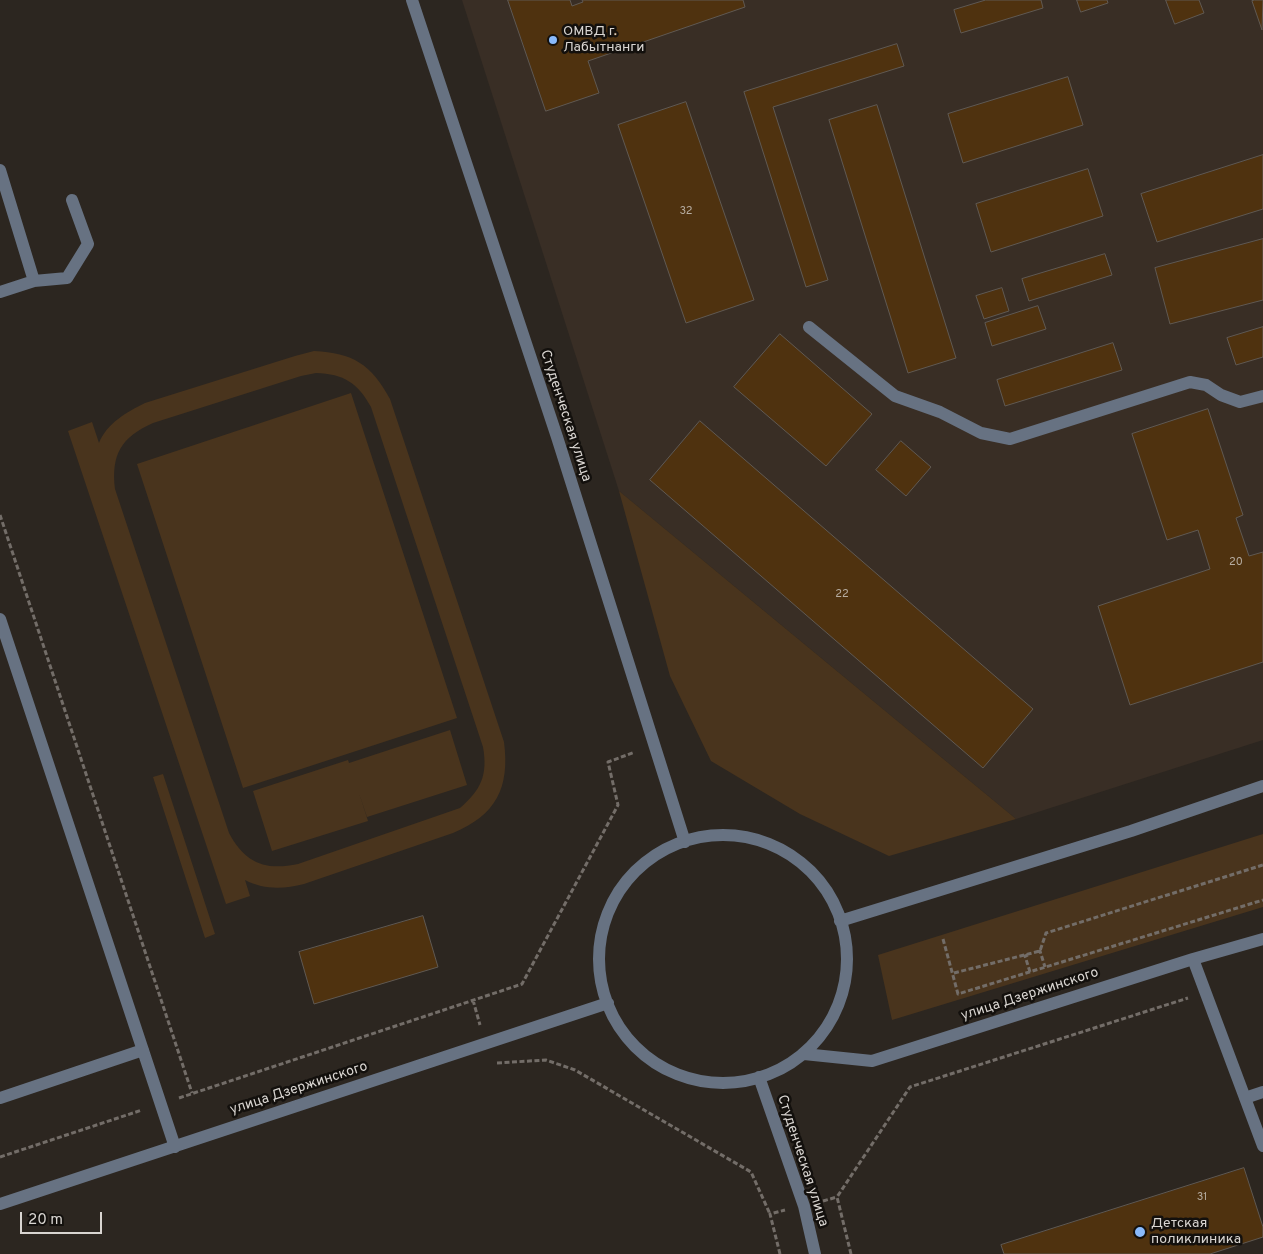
<!DOCTYPE html>
<html>
<head>
<meta charset="utf-8">
<style>
  body { margin:0 }
  #map { position:relative; width:1263px; height:1254px; overflow:hidden; background:#2c2620; font-family:Overpass,sans-serif }
  canvas { display:block }
  .scale { position:absolute; left:20px; top:1212px; width:82px; height:22px; box-sizing:border-box; border:2px solid #d9d5d1; border-top:0; padding-left:6px; font-size:15px; line-height:18px; white-space:nowrap; color:#d9d5d1; -webkit-text-stroke:4px #13100d; paint-order:stroke }
</style>
</head>
<body>
<div id="map">
<canvas width="1263" height="1254"></canvas>
<div class="scale">20 m</div>
</div>
<script>
const ctx = document.querySelector('canvas').getContext('2d');
ctx.lineJoin = 'round';
function fill(path, color) {
  ctx.fillStyle = color;
  ctx.fill(path, 'evenodd');
}
function stroke(path, color, width, dash) {
  ctx.strokeStyle = color;
  ctx.lineWidth = width;
  ctx.lineCap = dash ? 'butt' : 'round';
  ctx.setLineDash(dash || []);
  ctx.stroke(path);
}
function write(font, color, halo, rows, align = 'center') {
  ctx.font = font + ' Overpass,sans-serif';
  ctx.lineWidth = 5;
  ctx.setLineDash([]);
  ctx.textBaseline = 'middle';
  ctx.strokeStyle = halo;
  ctx.fillStyle = color;
  for (const [text, x, y, turn = 0] of rows) {
    ctx.save();
    ctx.translate(x, y);
    ctx.rotate((+turn || 0) * Math.PI / 180);
    ctx.textAlign = isNaN(turn) ? turn : align;
    if (halo) ctx.strokeText(text, 0, 0);
    ctx.fillText(text, 0, 0);
    ctx.restore();
  }
}
const built = new Path2D(`
  M 462,0 L 1263,0 L 1263,740 L 1016,819 L 619,491 Z`);
const green = new Path2D(`
  M 314,351 C 353,353 371,364 390,399 L 504,742 C 510,788 496,815 453,833 L 304,884 C 284,889 264,890 245,880 L 250,896 L 226,904 L 68,431 L 92,422 L 99,443 C 107,423 127,412 145,403 L 295,356 ZM 316,373 C 344,374 358,383 371,407 L 483,747 C 488,775 481,790 460,808 L 298,864 C 265,871 245,863 229,833 L 115,489 C 111,455 121,437 153,423 L 301,376 Z
  M 351,393 L 457,718 L 243,788 L 137,464 Z
  M 619,491 L 1016,819 L 889,856 L 800,814 L 711,761 L 670,676 Z
  M 450,730 L 467,785 L 367,817 L 359,793 L 368,821 L 272,851 L 253,791 L 348,760 L 349,763 Z
  M 163,774 L 215,934 L 205,938 L 153,777 Z
  M 1263,834 L 1263,907 L 892,1020 L 878,955 Z`);
const building = new Path2D(`
  M 508,0 L 570,0 L 572,6 L 583,2 L 582,0 L 743,0 L 745,7 L 588,61 L 599,93 L 546,111 Z
  M 986,0 L 1041,0 L 1043,8 L 961,33 L 954,10 Z
  M 1077,0 L 1107,0 L 1108,3 L 1081,12 Z
  M 1166,0 L 1199,0 L 1204,13 L 1175,24 Z
  M 1255,0 L 1263,0 L 1262,30 L 1252,1 Z
  M 897,44 L 904,66 L 773,107 L 828,280 L 806,287 L 744,92 Z
  M 1068,77 L 1083,125 L 963,163 L 948,114 Z
  M 686,102 L 754,300 L 686,323 L 618,125 Z
  M 877,105 L 956,358 L 908,373 L 829,120 Z
  M 1263,155 L 1263,209 L 1157,242 L 1141,194 Z
  M 1088,169 L 1103,216 L 991,252 L 976,204 Z
  M 1263,239 L 1263,300 L 1170,324 L 1155,268 Z
  M 1105,254 L 1112,275 L 1029,301 L 1022,279 Z
  M 1002,288 L 1009,311 L 984,319 L 976,296 Z
  M 1038,306 L 1046,329 L 992,346 L 985,323 Z
  M 1263,327 L 1263,357 L 1236,365 L 1227,338 Z
  M 780,334 L 872,414 L 826,466 L 734,387 Z
  M 1113,343 L 1122,370 L 1005,406 L 997,380 Z
  M 1208,409 L 1243,515 L 1236,518 L 1249,556 L 1263,552 L 1263,662 L 1130,705 L 1098,606 L 1210,569 L 1198,530 L 1167,540 L 1132,434 Z
  M 700,421 L 1033,709 L 983,768 L 650,480 Z
  M 901,441 L 931,467 L 906,496 L 876,470 Z
  M 423,916 L 438,967 L 314,1004 L 299,952 Z
  M 1244,1168 L 1263,1227 L 1263,1237 L 1210,1254 L 1004,1254 L 1001,1245 Z`);
const path = new Path2D(`
  M 0,515 L 192,1093
  M 943,939 L 958,994 L 1263,900
  M 1038,952 L 1040,951 L 1045,967
  M 1028,955 L 1025,956 L 1030,972
  M 954,973 L 1040,951 L 1046,933 L 1263,865
  M 473,1000 L 480,1025
  M 497,1063 L 546,1060 L 575,1070 L 751,1172 L 770,1214
  M 179,1098 L 522,984 L 618,805 L 608,762 L 635,752
  M 0,1157 L 142,1110
  M 823,1201 L 837,1197
  M 780,1254 L 770,1214 L 785,1210
  M 851,1254 L 837,1197 L 910,1087 L 1188,998`);
const minor = new Path2D(`
  M 412,0 L 557,437 L 685,842
  M 0,170 L 34,281
  M 0,292 L 34,281 L 67,278 L 88,244 L 72,200
  M 809,327 L 895,396 L 940,412 L 981,433 L 1010,439 L 1190,382 L 1206,385 L 1221,395 L 1240,402 L 1263,396
  M 0,619 L 175,1147
  M599 959a124 124 0 1 1 248 0a124 124 0 1 1-248 0Z
  M 840,921 L 1131,831 L 1263,786
  M 1193,959 L 1263,1146
  M 804,1054 L 872,1061 L 1193,959 L 1263,939
  M 759,1077 L 804,1206 L 815,1254
  M 0,1098 L 143,1050
  M 1245,1098 L 1263,1092
  M 0,1204 L 608,1003`);
const markers = [
  [553,40,5,"#89bafc"],
  [1140,1232,6,"#89bafc"]
];
const numberNames = [
  ["32",686,212],
  ["20",1236,563],
  ["22",842,595],
  ["31",1202,1198]
];
const poiNames = [
  ["ОМВД г.",563,32],
  ["Лабытнанги",563,48],
  ["Детская",1151,1224],
  ["поликлиника",1151,1240]
];
const streetNames = [
  ["Студенческая улица",565,416,72],
  ["улица Дзержинского",1030,995,-18],
  ["улица Дзержинского",299,1089,-18],
  ["Студенческая улица",802,1161,72]
];
fill(built, '#392e25');
fill(green, '#49341d');
fill(building, '#4f320f');
stroke(building, '#605952', 1);
stroke(path, '#736d68', 3, [5, 2.5]);
stroke(minor, '#677282', 12);
for (const [x, y, r, color] of markers) {
  const dot = new Path2D();
  dot.arc(x, y, r, 0, 2 * Math.PI);
  ctx.fillStyle = color;
  ctx.fill(dot);
  stroke(dot, '#13100d', 2);
}
write('11px', '#b6aca0', null, numberNames);
write('14px', '#d9d5d1', '#13100d', poiNames, 'left');
write('14px', '#d9d5d1', '#13100d', streetNames);
</script>
</body>
</html>
